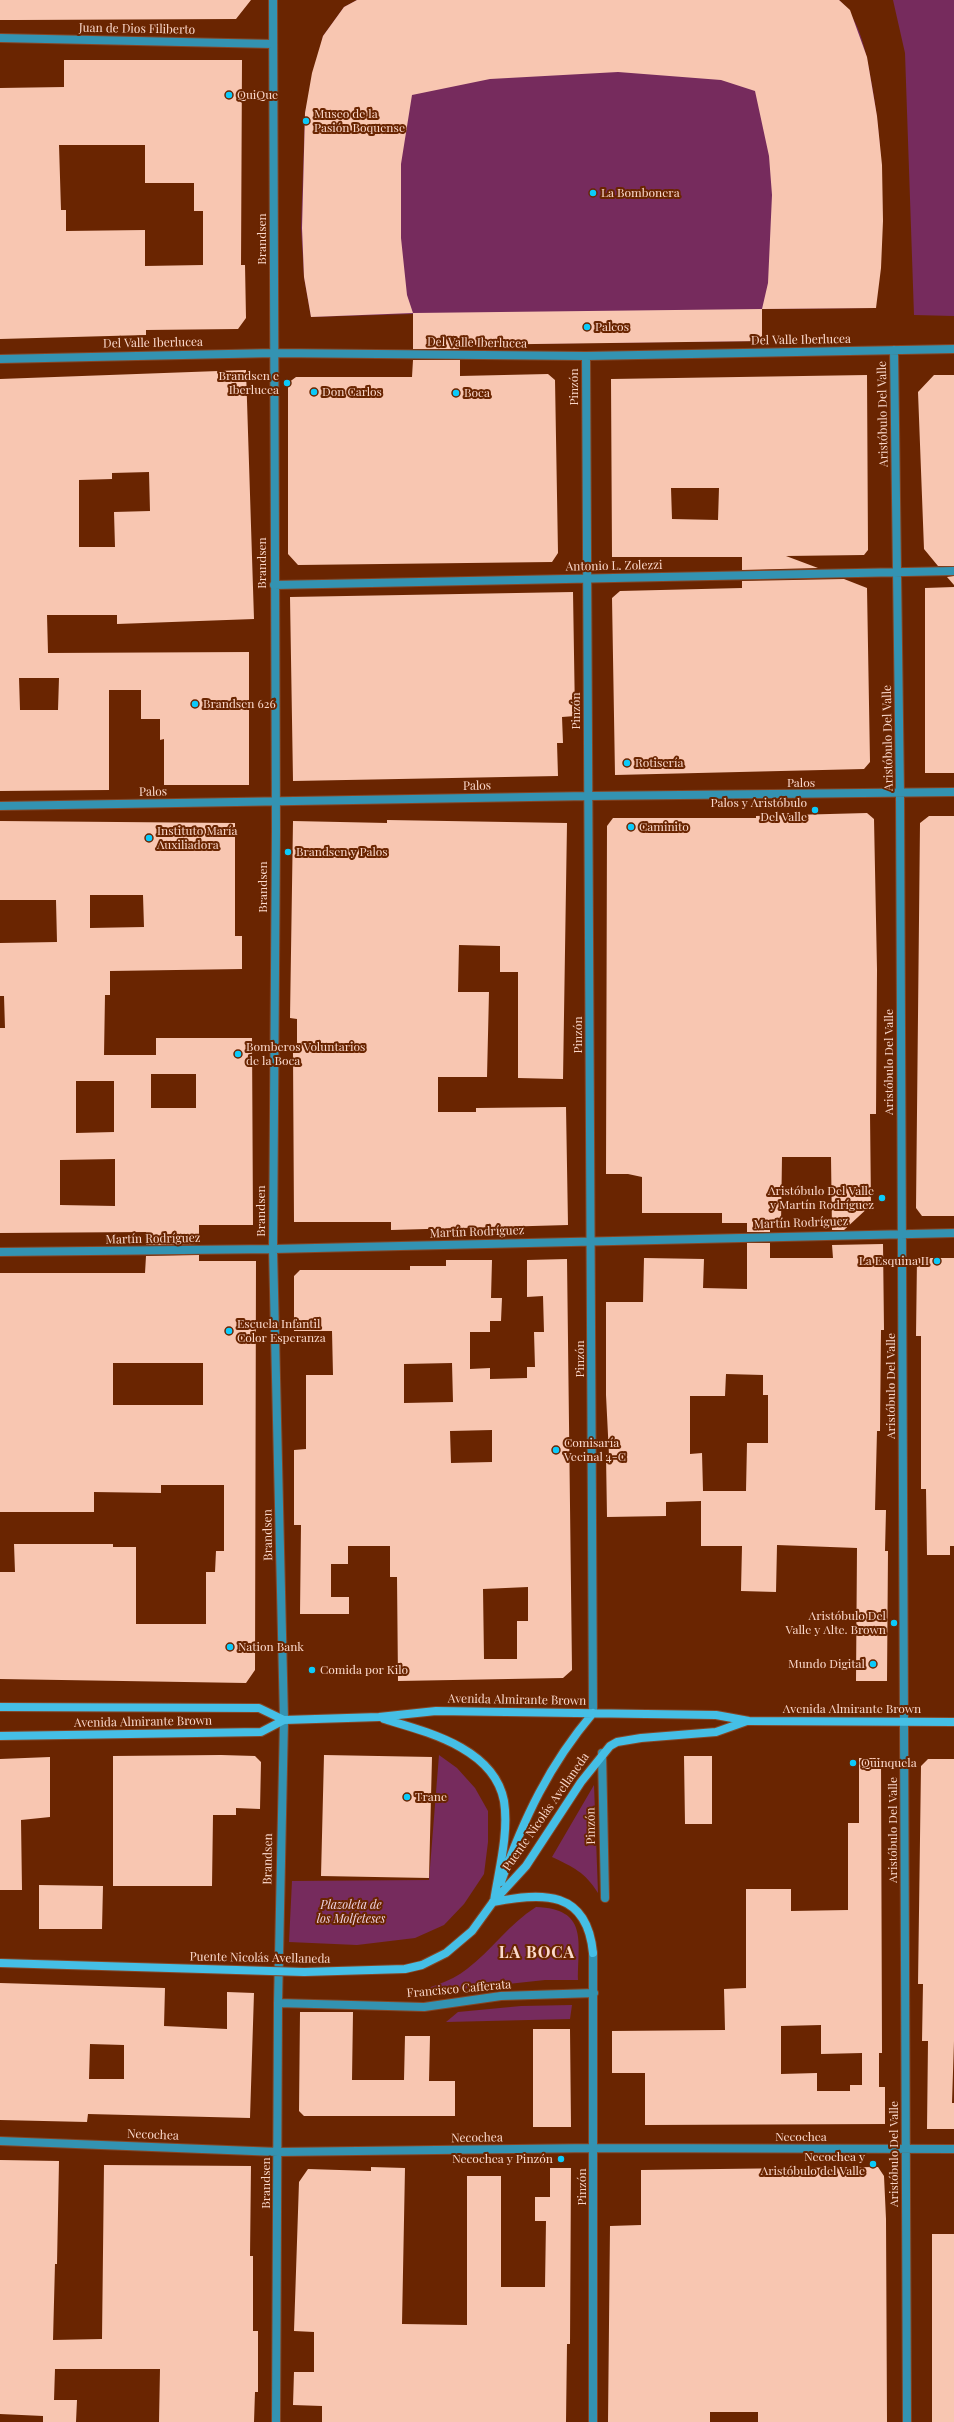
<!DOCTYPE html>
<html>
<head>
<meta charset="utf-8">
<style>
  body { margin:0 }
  canvas { display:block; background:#6a2501 }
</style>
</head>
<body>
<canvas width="954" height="2422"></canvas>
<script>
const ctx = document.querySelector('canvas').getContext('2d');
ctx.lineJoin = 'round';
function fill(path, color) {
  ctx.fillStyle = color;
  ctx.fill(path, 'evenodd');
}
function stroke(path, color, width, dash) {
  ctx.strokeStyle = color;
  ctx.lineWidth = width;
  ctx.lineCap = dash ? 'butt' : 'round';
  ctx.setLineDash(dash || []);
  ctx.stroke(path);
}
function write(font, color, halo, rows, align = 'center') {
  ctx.font = font + ' "Playfair Display",serif';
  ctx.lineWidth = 4;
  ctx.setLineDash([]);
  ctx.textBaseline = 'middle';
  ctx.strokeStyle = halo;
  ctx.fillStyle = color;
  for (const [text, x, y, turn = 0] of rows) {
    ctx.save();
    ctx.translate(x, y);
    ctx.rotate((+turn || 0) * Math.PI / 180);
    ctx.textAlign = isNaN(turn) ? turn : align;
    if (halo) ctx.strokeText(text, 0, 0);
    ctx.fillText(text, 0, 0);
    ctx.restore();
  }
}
const green = new Path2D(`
  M 357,0 L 839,0 C 861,20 867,57 872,85 C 885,160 885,234 875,308 L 762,309 L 762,341 L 413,345 L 413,314 L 311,317 L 304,277 L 301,228 L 305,113 L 323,36 L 344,7 Z
  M 893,0 L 954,0 L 954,316 L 914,315 L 905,53 Z
  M 439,1755 L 457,1768 L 475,1788 L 488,1811 L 488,1842 L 484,1874 L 464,1904 L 444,1925 L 415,1938 L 357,1945 L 289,1942 L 292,1881 L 429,1880 Z
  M 594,1785 L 598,1893 C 585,1872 573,1867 552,1857 Z
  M 536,1907 C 588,1909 578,1940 578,1980 L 545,1980 L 405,1995 C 426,1988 450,1983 467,1969 C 492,1950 509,1924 536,1907 Z
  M 572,2005 L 570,2019 L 446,2022 L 458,2012 L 521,2006 Z`);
const building = new Path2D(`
  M 0,0 L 251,0 L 236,19 L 17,20 L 0,20 Z
  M 357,0 L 839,0 L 850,10 L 867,57 L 877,116 L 882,165 L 883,221 L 881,268 L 876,308 L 762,309 L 768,283 L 772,195 L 769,156 L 755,91 L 721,80 L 618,72 L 490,79 L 412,95 L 401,164 L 401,238 L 407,295 L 413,313 L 311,317 L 304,277 L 302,228 L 305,113 L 312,73 L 323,36 L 344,7 Z
  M 64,60 L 242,60 L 241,265 L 245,265 L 246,318 L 238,329 L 146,330 L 146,335 L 0,339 L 0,88 L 64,87 ZM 59,145 L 145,145 L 145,183 L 194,183 L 194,211 L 203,211 L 203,265 L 145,266 L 145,230 L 66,231 L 66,210 L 61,210 Z
  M 762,309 L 762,341 L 459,345 L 459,349 L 413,349 L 413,313 Z
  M 413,360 L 460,360 L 460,376 L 548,374 L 555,380 L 558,553 L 552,562 L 298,565 L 288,554 L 288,383 L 296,377 L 412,377 Z
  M 246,370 L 254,619 L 117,624 L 117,615 L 47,615 L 48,653 L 249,652 L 249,785 L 164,785 L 164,739 L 160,740 L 160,719 L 141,719 L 141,690 L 109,690 L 109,790 L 0,791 L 0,379 ZM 149,472 L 150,511 L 114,512 L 115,547 L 79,547 L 79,480 L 112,479 L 112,473 ZM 19,678 L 59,678 L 58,710 L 20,710 Z
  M 867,375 L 868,550 L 864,555 L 786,556 L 818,568 L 742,570 L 742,557 L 612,557 L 611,379 ZM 671,488 L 719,488 L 718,520 L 672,519 Z
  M 934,375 L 954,375 L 954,566 L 938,566 L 924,549 L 918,392 Z
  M 954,576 L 954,585 L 947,577 Z
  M 844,579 L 867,588 L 870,762 L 864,769 L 615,775 L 612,598 L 620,591 L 742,588 L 742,581 Z
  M 954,587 L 954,773 L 925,773 L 925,588 Z
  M 573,592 L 575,716 L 562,717 L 563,743 L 557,743 L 558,776 L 293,781 L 290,597 Z
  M 867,813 L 874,819 L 877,970 L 876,1114 L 870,1114 L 871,1205 L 844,1230 L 832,1230 L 831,1157 L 782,1157 L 781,1223 L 770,1223 L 770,1232 L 747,1232 L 747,1223 L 722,1223 L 722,1213 L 642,1213 L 642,1177 L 628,1174 L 606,1174 L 607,826 L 613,818 L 756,818 L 756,816 Z
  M 929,816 L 954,816 L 954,1216 L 922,1216 L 916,1208 L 920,823 Z
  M 387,820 L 567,823 L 563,1079 L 518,1078 L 518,972 L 500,972 L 500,946 L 459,945 L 458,992 L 489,992 L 487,1077 L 438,1077 L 438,1112 L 476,1112 L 476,1108 L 566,1107 L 568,1225 L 391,1230 L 391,1222 L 294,1222 L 293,1053 L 297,1053 L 297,1019 L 290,1018 L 293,821 L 387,823 Z
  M 0,821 L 235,823 L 235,936 L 242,936 L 242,969 L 110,971 L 110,995 L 105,995 L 104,1055 L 156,1055 L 156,1038 L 252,1038 L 253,1225 L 199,1225 L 199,1244 L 146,1245 L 146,1232 L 0,1233 L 0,1028 L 5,1028 L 4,996 L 0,996 L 0,943 L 57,942 L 56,900 L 0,900 ZM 90,895 L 143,895 L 144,927 L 90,928 ZM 151,1074 L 196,1074 L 196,1108 L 151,1108 ZM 76,1081 L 114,1081 L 114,1132 L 76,1133 ZM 115,1159 L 115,1206 L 60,1205 L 60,1160 Z
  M 747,1243 L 770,1243 L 770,1258 L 833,1258 L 832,1245 L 883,1244 L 884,1330 L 881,1330 L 880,1431 L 877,1431 L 875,1510 L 886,1510 L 885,1551 L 888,1551 L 887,1681 L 856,1681 L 857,1548 L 777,1545 L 776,1592 L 741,1591 L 742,1546 L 701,1546 L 701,1501 L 666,1502 L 666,1516 L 607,1517 L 606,1455 L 609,1455 L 606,1395 L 606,1302 L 643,1302 L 644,1258 L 704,1259 L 703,1288 L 747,1289 ZM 726,1374 L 763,1375 L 763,1395 L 768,1395 L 768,1443 L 747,1443 L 746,1491 L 703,1491 L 702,1453 L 690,1454 L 690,1396 L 725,1396 Z
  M 199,1255 L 199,1261 L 256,1261 L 255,1670 L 246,1683 L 0,1679 L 0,1572 L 15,1572 L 14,1544 L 113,1544 L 113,1547 L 136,1547 L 136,1624 L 206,1624 L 206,1572 L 215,1572 L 216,1551 L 224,1551 L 224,1485 L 161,1485 L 161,1493 L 94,1492 L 94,1512 L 0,1512 L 0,1273 L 145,1273 L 146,1256 ZM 113,1363 L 203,1363 L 203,1405 L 113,1405 Z
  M 917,1258 L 954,1258 L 954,1546 L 950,1546 L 950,1555 L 927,1555 L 926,1489 L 921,1489 L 921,1336 L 916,1336 Z
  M 567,1259 L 572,1670 L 563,1678 L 398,1681 L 397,1577 L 390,1577 L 390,1546 L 348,1546 L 348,1564 L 331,1564 L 331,1597 L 349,1597 L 349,1614 L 300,1614 L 301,1525 L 294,1525 L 294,1450 L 306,1449 L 306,1375 L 333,1375 L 332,1331 L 294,1331 L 294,1276 L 300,1270 L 410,1270 L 410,1266 L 446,1266 L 446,1260 L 492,1260 L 491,1298 L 502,1298 L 501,1321 L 490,1321 L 490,1332 L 470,1332 L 470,1369 L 490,1368 L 490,1379 L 527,1378 L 527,1367 L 535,1367 L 534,1332 L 544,1332 L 543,1296 L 527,1297 L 527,1260 ZM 452,1363 L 453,1402 L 404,1403 L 404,1364 ZM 492,1430 L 492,1462 L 451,1463 L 450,1431 ZM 528,1587 L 528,1621 L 517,1621 L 517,1659 L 484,1659 L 483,1589 Z
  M 221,1755 L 255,1756 L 261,1762 L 260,1809 L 236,1808 L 236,1815 L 213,1815 L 212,1886 L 113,1886 L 113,1756 Z
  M 324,1755 L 432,1757 L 429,1878 L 321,1876 Z
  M 684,1756 L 712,1756 L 712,1824 L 685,1824 Z
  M 50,1757 L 50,1817 L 21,1820 L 22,1890 L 0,1890 L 0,1759 Z
  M 859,1758 L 881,1758 L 882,2053 L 879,2053 L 879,2087 L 885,2087 L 885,2124 L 645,2125 L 645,2073 L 612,2073 L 612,2031 L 725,2030 L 724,1989 L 746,1988 L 746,1889 L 791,1889 L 791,1911 L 848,1910 L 848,1823 L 859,1823 ZM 821,2025 L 821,2054 L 862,2053 L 862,2085 L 850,2085 L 850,2091 L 817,2091 L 817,2073 L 781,2074 L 781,2026 Z
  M 928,1759 L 954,1759 L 954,2041 L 952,2103 L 954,2103 L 954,2129 L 927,2129 L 928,2041 L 922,2041 L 923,1984 L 918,1984 L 921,1766 Z
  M 39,1885 L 103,1886 L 102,1929 L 39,1929 Z
  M 0,1983 L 165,1988 L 164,2026 L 227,2029 L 227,1992 L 254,1993 L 250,2118 L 88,2114 L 87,2122 L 0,2120 ZM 90,2044 L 124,2045 L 124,2079 L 89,2079 Z
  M 300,2012 L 353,2012 L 352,2080 L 404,2080 L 405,2036 L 430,2036 L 429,2081 L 455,2081 L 455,2116 L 304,2116 L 299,2111 Z
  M 533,2029 L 570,2029 L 571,2127 L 533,2127 Z
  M 0,2160 L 59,2161 L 57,2264 L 55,2264 L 53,2340 L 102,2339 L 104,2165 L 251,2166 L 250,2256 L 253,2256 L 253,2331 L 258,2331 L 258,2392 L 255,2392 L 254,2422 L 159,2422 L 160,2369 L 55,2369 L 54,2400 L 77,2400 L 76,2422 L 43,2422 L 43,2416 L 0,2414 Z
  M 371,2167 L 405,2168 L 402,2324 L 467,2325 L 467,2176 L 501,2176 L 501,2287 L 545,2287 L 546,2221 L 535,2221 L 535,2197 L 550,2197 L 550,2168 L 571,2168 L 570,2344 L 567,2344 L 566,2422 L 322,2422 L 322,2406 L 293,2405 L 294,2372 L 314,2372 L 314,2332 L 294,2331 L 299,2182 L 308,2169 L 371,2171 Z
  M 878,2167 L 884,2176 L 886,2219 L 887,2422 L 758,2422 L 758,2412 L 710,2412 L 710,2422 L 608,2422 L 610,2226 L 641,2225 L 641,2170 Z
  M 932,2234 L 954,2234 L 954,2422 L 932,2422 Z`);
const street = new Path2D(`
  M 273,0 L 276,830 L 273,1249 L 284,1720 L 278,2003 L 276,2422
  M 0,38 L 273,44
  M 894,350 L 900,794 L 907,2422
  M 586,356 L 593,1713
  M 0,359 L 274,353 L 586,356 L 954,349
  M 274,585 L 954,571
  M 0,806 L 589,796 L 954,792
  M 0,1252 L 273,1249 L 954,1233
  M 602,1753 L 605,1898
  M 278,2003 L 424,2007 L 501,1996 L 594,1993
  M 0,2141 L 278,2152 L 594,2148 L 954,2149
  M 593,2422 L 593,1953`);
const secondary = new Path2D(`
  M 0,1707 L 259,1708 L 284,1720
  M 384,1719 C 427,1732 494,1748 504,1801 C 509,1833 499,1869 494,1901
  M 0,1736 L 261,1732 L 284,1720 L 379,1717 L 436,1711 L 716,1715 L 749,1721 L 954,1722
  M 501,1882 C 524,1818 549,1765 593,1713
  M 493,1902 C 543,1892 587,1890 593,1953
  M 304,1972 L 405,1969 L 422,1965 L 446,1953 L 472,1931 L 493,1902 L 526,1866 L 581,1782 L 610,1746 L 617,1742 L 641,1738 L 716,1732 L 747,1721`);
const secondaryBridge = new Path2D(`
  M 0,1963 L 304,1972`);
const markers = [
  [229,95,4,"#0bcafa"],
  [306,121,4,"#0bcafa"],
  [593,193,4,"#0bcafa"],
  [587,327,4,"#0bcafa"],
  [287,383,4,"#0bcafa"],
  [314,392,4,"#0bcafa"],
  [456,393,4,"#0bcafa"],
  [195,704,4,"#0bcafa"],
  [627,763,4,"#0bcafa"],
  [815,810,4,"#0bcafa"],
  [631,827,4,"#0bcafa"],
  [149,838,4,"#0bcafa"],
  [288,852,4,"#0bcafa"],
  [238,1054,4,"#0bcafa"],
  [882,1198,4,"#0bcafa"],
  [937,1261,4,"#0bcafa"],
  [229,1331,4,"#0bcafa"],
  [556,1450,4,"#0bcafa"],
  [894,1623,4,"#0bcafa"],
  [230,1647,4,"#0bcafa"],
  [873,1664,4,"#0bcafa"],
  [312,1670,4,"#0bcafa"],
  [853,1763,4,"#0bcafa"],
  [407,1797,4,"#0bcafa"],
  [561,2159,4,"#0bcafa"],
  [873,2164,4,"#0bcafa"]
];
const streetNames = [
  ["Juan de Dios Filiberto",137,29,1],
  ["Brandsen",262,239,-90],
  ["Del Valle Iberlucea",801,340,-1],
  ["Del Valle Iberlucea",153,343,-1],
  ["Del Valle Iberlucea",477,343,1],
  ["Pinzón",574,387,-90],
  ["Aristóbulo Del Valle",883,414,-91],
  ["Brandsen",262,563,-90],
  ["Antonio L. Zolezzi",614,566,-1],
  ["Pinzón",576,711,-90],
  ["Aristóbulo Del Valle",888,738,-91],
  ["Palos",801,783],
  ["Palos",477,786,-1],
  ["Palos",153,792,-1],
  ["Brandsen",263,887,-90],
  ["Pinzón",578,1035,-90],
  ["Aristóbulo Del Valle",889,1062,-90],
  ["Brandsen",261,1211,-90],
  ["Martín Rodríguez",801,1223,-2],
  ["Martín Rodríguez",477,1232,-2],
  ["Martín Rodríguez",153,1239,-1],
  ["Pinzón",580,1359,-90],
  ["Aristóbulo Del Valle",891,1386,-90],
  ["Brandsen",268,1535,-91],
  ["Avenida Almirante Brown",517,1700,1],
  ["Avenida Almirante Brown",852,1709],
  ["Avenida Almirante Brown",143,1722,-1],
  ["Puente Nicolás Avellaneda",546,1812,-55],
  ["Pinzón",591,1826,-91],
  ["Aristóbulo Del Valle",893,1830,-90],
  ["Brandsen",268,1859,-89],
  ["Puente Nicolás Avellaneda",260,1958,1],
  ["Francisco Cafferata",459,1989,-5],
  ["Necochea",153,2135,2],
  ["Necochea",801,2137],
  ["Necochea",477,2138,-1],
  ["Aristóbulo Del Valle",894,2154,-90],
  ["Brandsen",266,2183,-90],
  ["Pinzón",582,2187,-90]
];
const poiNames = [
  ["QuiQue",237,95],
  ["Museo de la",314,114],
  ["Pasión Boquense",314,128],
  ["La Bombonera",601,193],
  ["Palcos",595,327],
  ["Brandsen e",279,376,"right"],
  ["Iberlucea",279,390,"right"],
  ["Don Carlos",322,392],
  ["Boca",464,393],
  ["Brandsen 626",203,704],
  ["Rotisería",635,763],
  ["Palos y Aristóbulo",807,803,"right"],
  ["Del Valle",807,817,"right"],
  ["Caminito",639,827],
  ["Instituto María",157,831],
  ["Auxiliadora",157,845],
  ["Brandsen y Palos",296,852],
  ["Bomberos Voluntarios",246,1047],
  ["de la Boca",246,1061],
  ["Aristóbulo Del Valle",874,1191,"right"],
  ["y Martín Rodríguez",874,1205,"right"],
  ["La Esquina II",929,1261,"right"],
  ["Escuela Infantil",237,1324],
  ["Color Esperanza",237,1338],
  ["Comisaría",564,1443],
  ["Vecinal 4-C",564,1457],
  ["Aristóbulo Del",886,1616,"right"],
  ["Valle y Alte. Brown",886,1630,"right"],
  ["Nation Bank",238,1647],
  ["Mundo Digital",865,1664,"right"],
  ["Comida por Kilo",320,1670],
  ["Quinquela",861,1763],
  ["Trane",415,1797],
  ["Necochea y",865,2157,"right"],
  ["Aristóbulo del Valle",865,2171,"right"],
  ["Necochea y Pinzón",553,2159,"right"]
];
const parkNames = [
  ["Plazoleta de",351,1905],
  ["los Molfeteses",351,1919]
];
const districtNames = [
  ["LA BOCA",537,1953]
];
fill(green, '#762b5d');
fill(building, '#f8c6b1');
stroke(street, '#844525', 10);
stroke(secondary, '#844525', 10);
stroke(street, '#3393b2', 8);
stroke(secondary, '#45bfe6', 8);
stroke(secondaryBridge, '#844525', 10, []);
stroke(secondaryBridge, '#45bfe6', 8);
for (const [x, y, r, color] of markers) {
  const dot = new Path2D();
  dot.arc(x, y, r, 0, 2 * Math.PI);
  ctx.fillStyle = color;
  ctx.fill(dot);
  stroke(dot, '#6a2501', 1.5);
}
write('12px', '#fad7ca', '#6a2501', streetNames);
write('12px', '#fad7ca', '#6a2501', poiNames, 'left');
write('italic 12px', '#efd3e3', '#6a2501', parkNames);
ctx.letterSpacing = '1px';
write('bold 16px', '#fbd9cb', '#6a2501', districtNames);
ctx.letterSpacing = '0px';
</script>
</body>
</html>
